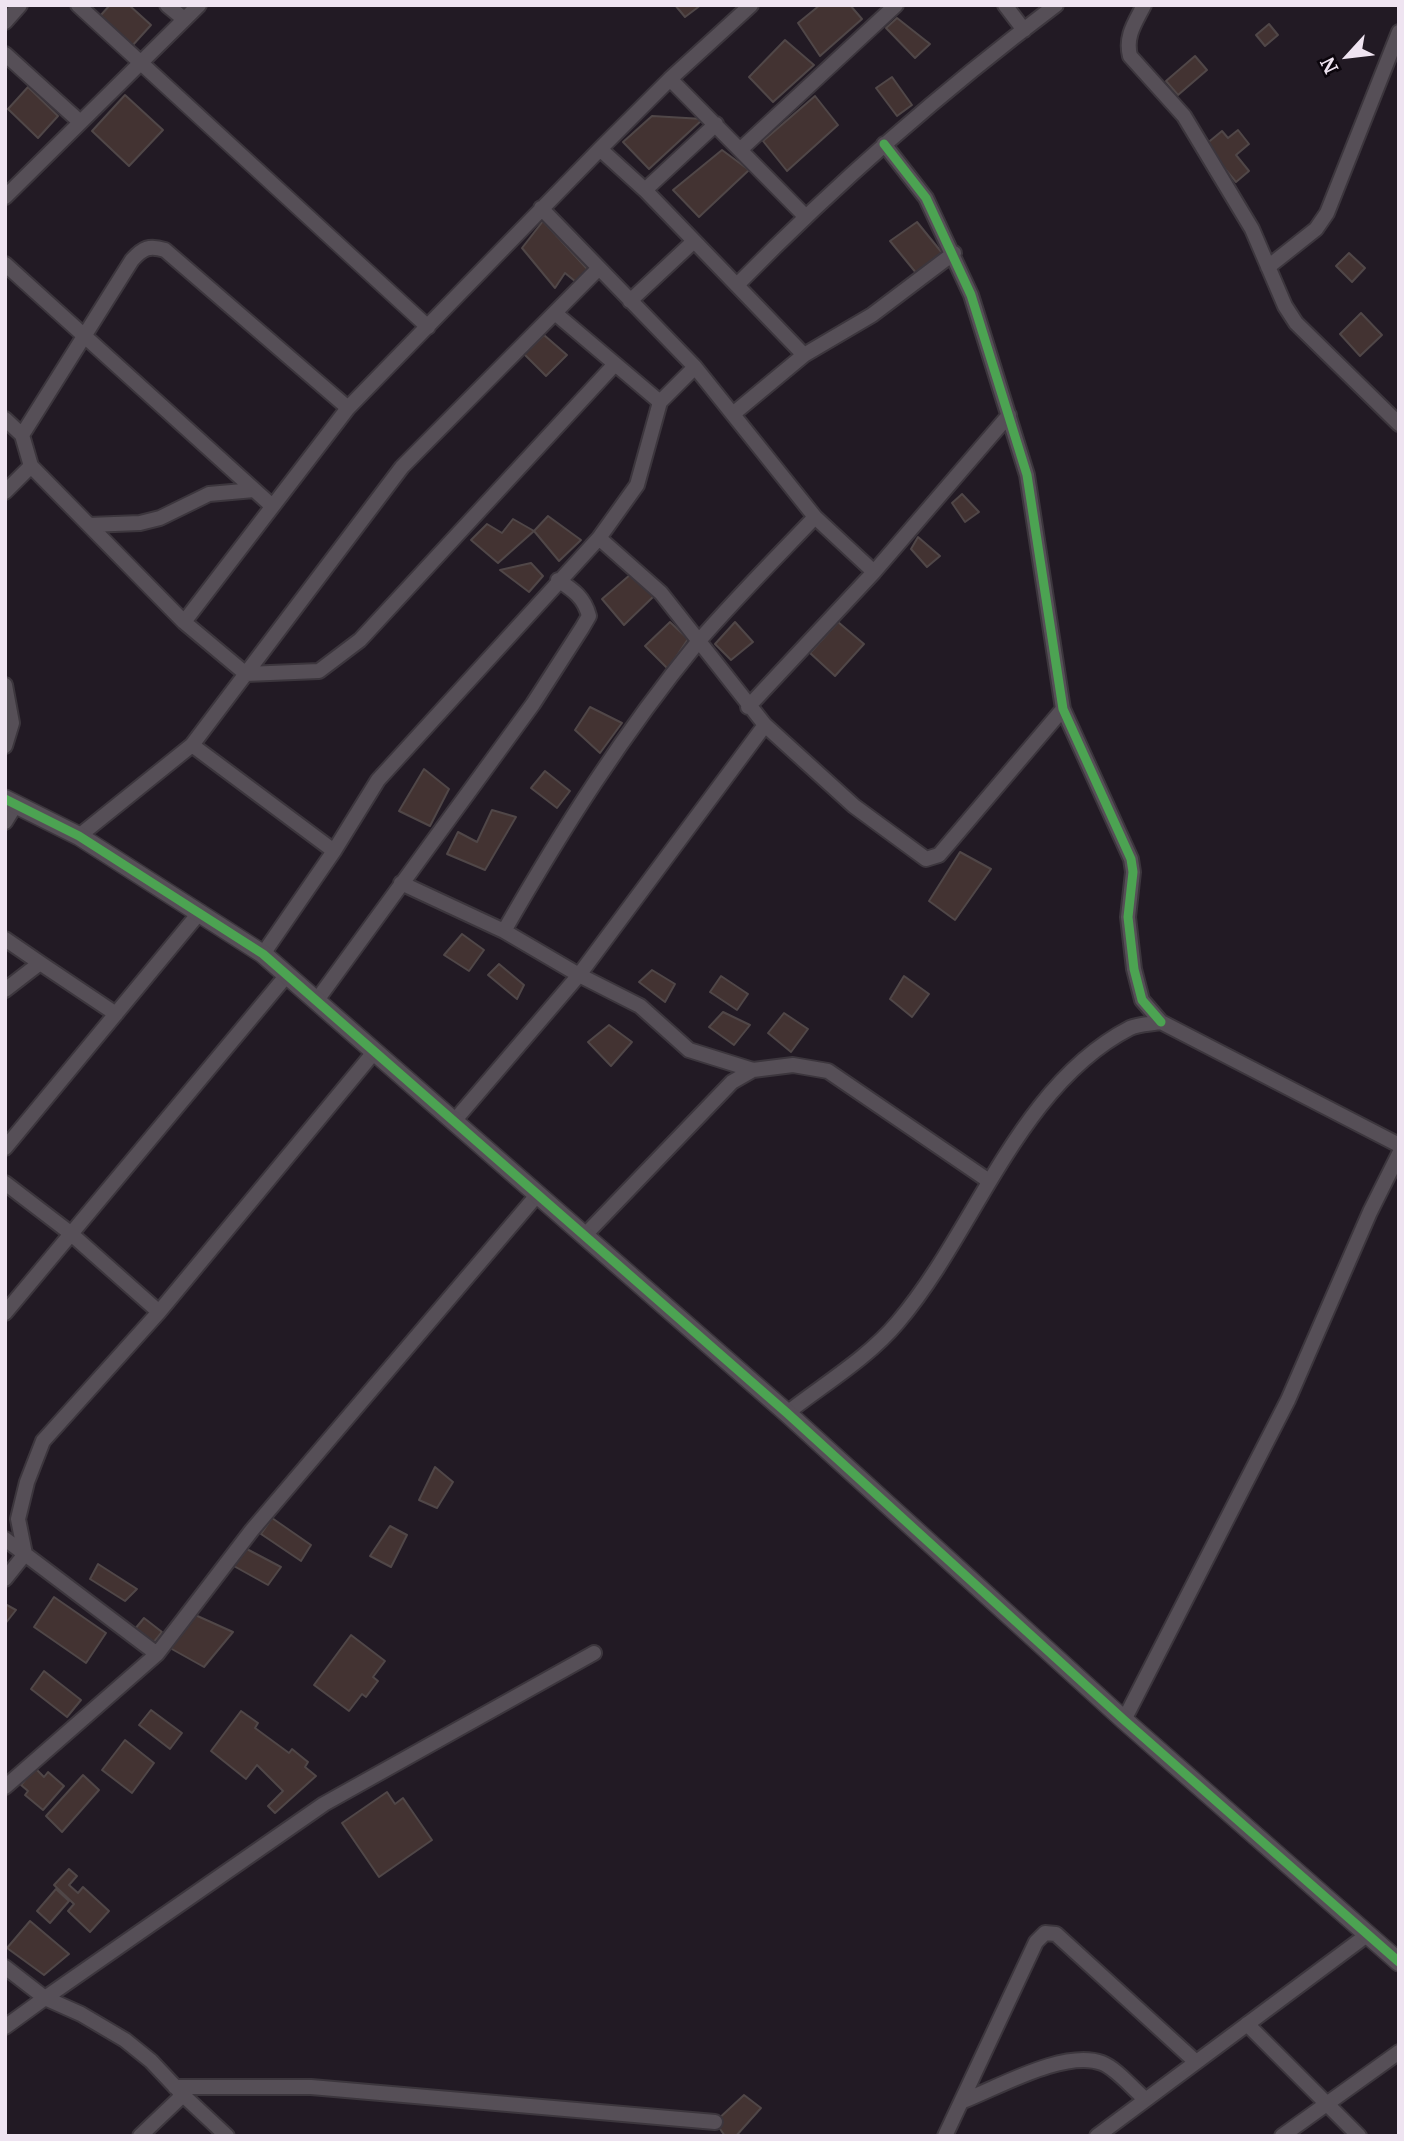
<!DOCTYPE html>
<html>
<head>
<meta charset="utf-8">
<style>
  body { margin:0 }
  #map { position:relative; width:1404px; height:2141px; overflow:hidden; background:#221a24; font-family:Merriweather,serif }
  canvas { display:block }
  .frame { position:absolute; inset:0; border:7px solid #efe4f1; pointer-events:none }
  .north { position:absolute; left:1313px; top:21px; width:70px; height:70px; -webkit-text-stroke:5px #0b050c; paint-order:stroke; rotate:243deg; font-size:19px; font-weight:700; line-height:28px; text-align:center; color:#efe4f1 }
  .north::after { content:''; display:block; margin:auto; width:24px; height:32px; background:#efe4f1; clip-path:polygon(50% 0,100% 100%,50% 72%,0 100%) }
</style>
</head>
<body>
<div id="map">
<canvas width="1404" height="2141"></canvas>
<div class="frame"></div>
<div class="north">N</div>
</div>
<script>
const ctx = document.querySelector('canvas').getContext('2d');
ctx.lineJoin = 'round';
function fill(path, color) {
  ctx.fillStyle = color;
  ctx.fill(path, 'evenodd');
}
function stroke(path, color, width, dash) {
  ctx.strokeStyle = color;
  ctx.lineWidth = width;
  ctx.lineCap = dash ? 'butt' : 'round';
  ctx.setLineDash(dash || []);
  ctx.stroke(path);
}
const building = new Path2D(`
  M 110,5 L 129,5 L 151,25 L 132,46 L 100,16 Z
  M 675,5 L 701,5 L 685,17 Z
  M 820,5 L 850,5 L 862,19 L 820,56 L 798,23 Z
  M 897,18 L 930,44 L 915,58 L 886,28 Z
  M 1269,24 L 1278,35 L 1265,46 L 1256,35 Z
  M 785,40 L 814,65 L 773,102 L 749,77 Z
  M 1195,56 L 1207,70 L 1178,95 L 1166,81 Z
  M 892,77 L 912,105 L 897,116 L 876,88 Z
  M 28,87 L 58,116 L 38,138 L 8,109 Z
  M 125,95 L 163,130 L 129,166 L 92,131 Z
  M 815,96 L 838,125 L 787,171 L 763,141 Z
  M 652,116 L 703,119 L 649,169 L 623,142 Z
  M 1238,130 L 1249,144 L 1236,155 L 1249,171 L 1236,182 L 1205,145 L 1222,131 L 1228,138 Z
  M 722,150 L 749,170 L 699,217 L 673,190 Z
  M 543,221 L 589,271 L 576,282 L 565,273 L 555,288 L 522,248 Z
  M 917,222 L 943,254 L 917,274 L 890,241 Z
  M 1349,253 L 1365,268 L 1352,282 L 1336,266 Z
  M 1361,313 L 1382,335 L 1360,356 L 1340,334 Z
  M 544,335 L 567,355 L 546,376 L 524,354 Z
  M 962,494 L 979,512 L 965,522 L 952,503 Z
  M 548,516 L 581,540 L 559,561 L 534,531 Z
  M 513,519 L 534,531 L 498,563 L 471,540 L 487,524 L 502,533 Z
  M 918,537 L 940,556 L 927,567 L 911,549 Z
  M 531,563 L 543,576 L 529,592 L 500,570 Z
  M 631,574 L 654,596 L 624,625 L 602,599 Z
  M 670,622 L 688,639 L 668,669 L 645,646 Z
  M 735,622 L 753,642 L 731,660 L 715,644 Z
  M 838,622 L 864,644 L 835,676 L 810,653 Z
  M 590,707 L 622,723 L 600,753 L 575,730 Z
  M 424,769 L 449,789 L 430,826 L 399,811 Z
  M 545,771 L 570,791 L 557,808 L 531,788 Z
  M 492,810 L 516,817 L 485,870 L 447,854 L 458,832 L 477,842 Z
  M 960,852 L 991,869 L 955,920 L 929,901 Z
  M 462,934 L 484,950 L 469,971 L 444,955 Z
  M 499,964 L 524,985 L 517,999 L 488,975 Z
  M 652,970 L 675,984 L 665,1002 L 639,982 Z
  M 721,976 L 748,994 L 737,1010 L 710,992 Z
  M 904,976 L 929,994 L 912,1017 L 890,999 Z
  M 723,1012 L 750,1025 L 734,1045 L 709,1027 Z
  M 784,1013 L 808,1029 L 791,1052 L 768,1033 Z
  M 609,1025 L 632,1042 L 611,1066 L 588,1042 Z
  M 435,1467 L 453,1482 L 437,1508 L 419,1500 Z
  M 272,1518 L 311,1545 L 301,1561 L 261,1534 Z
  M 390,1526 L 407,1535 L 391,1567 L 370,1556 Z
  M 243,1547 L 281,1567 L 268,1585 L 232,1565 Z
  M 98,1564 L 137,1589 L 125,1601 L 90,1579 Z
  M 54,1597 L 106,1633 L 86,1663 L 34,1627 Z
  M 5,1604 L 16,1610 L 5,1624 Z
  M 193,1614 L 233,1632 L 204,1667 L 170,1648 Z
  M 144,1618 L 162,1632 L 149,1648 L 130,1635 Z
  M 351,1635 L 385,1661 L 373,1677 L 378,1681 L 366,1697 L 362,1694 L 349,1711 L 314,1685 Z
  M 44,1671 L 81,1700 L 67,1717 L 31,1689 Z
  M 151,1710 L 182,1733 L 170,1749 L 139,1725 Z
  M 241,1711 L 258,1723 L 255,1728 L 289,1753 L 292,1749 L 308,1762 L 305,1767 L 316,1776 L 275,1813 L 268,1806 L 283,1791 L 257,1765 L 246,1779 L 211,1751 Z
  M 125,1740 L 154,1763 L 132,1793 L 102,1770 Z
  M 35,1768 L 44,1777 L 48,1772 L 64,1786 L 43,1810 L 25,1795 L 28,1791 L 21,1785 Z
  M 83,1775 L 99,1790 L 62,1832 L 46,1816 Z
  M 387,1792 L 395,1804 L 403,1798 L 432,1840 L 379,1877 L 342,1823 Z
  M 69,1869 L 77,1876 L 69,1885 L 78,1893 L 83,1887 L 109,1911 L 90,1932 L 68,1911 L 74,1904 L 54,1885 Z
  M 56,1889 L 69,1901 L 50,1923 L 37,1911 Z
  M 30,1921 L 69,1954 L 44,1975 L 7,1948 Z
  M 744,2095 L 761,2108 L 736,2136 L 725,2136 L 715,2122 Z`);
const minor = new Path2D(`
  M 78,5 L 428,327
  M 167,5 L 184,19
  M 1005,5 L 1024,30
  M 1144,5 C 1135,23 1125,36 1130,56 L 1184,116 L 1252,229 L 1285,306 L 1296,323 L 1399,424
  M 5,22 L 20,5
  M 5,54 L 79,121
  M 670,79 L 805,216
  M 884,144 L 926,198 L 971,295 L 1027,475 L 1063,709 L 1131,859 L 1133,872 L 1128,917 L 1134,969 L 1142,1000 L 1161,1022
  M 600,149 L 645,190 L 804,355
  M 741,149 L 896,5
  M 645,190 L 716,124
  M 5,197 L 199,5
  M 541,208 L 695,367 L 815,517 L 874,572
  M 5,264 L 271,505
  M 1268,267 L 1316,229 L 1327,213 L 1399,32
  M 738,284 C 837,183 943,90 1056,5
  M 630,301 L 693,242
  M 555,313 L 660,402
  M 733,414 L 804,355 L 872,315 L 954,253
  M 5,419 L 22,435 L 31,466 L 184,622 L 246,674 L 319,671 L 360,640 L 615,364
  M 22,435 L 132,260 C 143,248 149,245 165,250 L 348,408
  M 5,492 L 31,466
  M 89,525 L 140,523 L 160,518 L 209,494 L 254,490
  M 599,538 L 661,593 L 765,725 L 854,806 L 926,859 L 939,855 L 1063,709
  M 184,622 L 348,408 L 600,149 L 670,79 L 751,5
  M 5,685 L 12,723 L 5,746
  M 748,707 L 874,572 L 1009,415
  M 192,745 L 334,851
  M 5,822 L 16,804
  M 79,836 L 192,745 L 402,467 L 599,268
  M 401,883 L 504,931 L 579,975 L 640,1006 L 689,1050 L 753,1070
  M 504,931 C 562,830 624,732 698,642 C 735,599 776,558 815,517
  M 5,939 L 40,963
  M 263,954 L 334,851 L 378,780 L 599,538 L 637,485 L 660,402 L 695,367
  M 5,990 L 40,963 L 116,1014
  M 317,1000 L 533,704 L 582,628 L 589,616 C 584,597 573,590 558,580
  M 455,1120 L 579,975 L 765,725
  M 5,1148 L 200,912
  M 5,1183 L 69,1232 L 159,1312
  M 585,1235 L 732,1082 L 753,1070 L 793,1065 L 828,1071 L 989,1181
  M 5,1313 L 287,975
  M 787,1413 C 824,1384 868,1358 898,1322 C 976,1230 1018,1086 1130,1028 C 1139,1024 1152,1024 1161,1022 L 1399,1145
  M 5,1539 L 157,1654
  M 25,1554 L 18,1519 L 27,1482 L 43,1441 L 159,1312 L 375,1051
  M 5,1579 L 25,1554
  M 1124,1720 L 1288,1400 L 1370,1212 L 1399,1154
  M 5,1787 L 157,1654 L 252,1530 L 538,1194
  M 5,1967 L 45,1998 L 324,1804 L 594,1653
  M 1247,2024 L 1359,2136
  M 5,2027 L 45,1998 L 81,2014 L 125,2040 L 151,2061 L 183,2095 L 227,2136
  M 175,2087 L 311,2087 L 715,2122
  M 963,2101 C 999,2087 1065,2049 1102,2063 C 1117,2069 1132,2088 1144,2098
  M 140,2136 L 183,2095
  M 945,2136 L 1036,1942 L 1045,1933 L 1056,1934 L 1196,2062
  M 1097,2136 L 1367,1935
  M 1282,2136 L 1399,2052`);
const tertiary = new Path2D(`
  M 5,799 L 79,836 L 263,954 L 787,1413 L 1124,1720 L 1399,1962`);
const cycleway = new Path2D(`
  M 884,144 L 926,198 L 971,295 L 1027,475 L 1063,709 L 1131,859 L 1133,872 L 1128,917 L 1134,969 L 1142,1000 L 1161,1022
  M 5,799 L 79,836 L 263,954 L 787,1413 L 1124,1720 L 1399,1962`);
fill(building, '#433332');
stroke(building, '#504748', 2);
stroke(minor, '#3c363d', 18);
stroke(tertiary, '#3c363d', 21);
stroke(minor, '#564f57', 14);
stroke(tertiary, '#564f57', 18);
stroke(cycleway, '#4ca352', 9);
</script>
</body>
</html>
